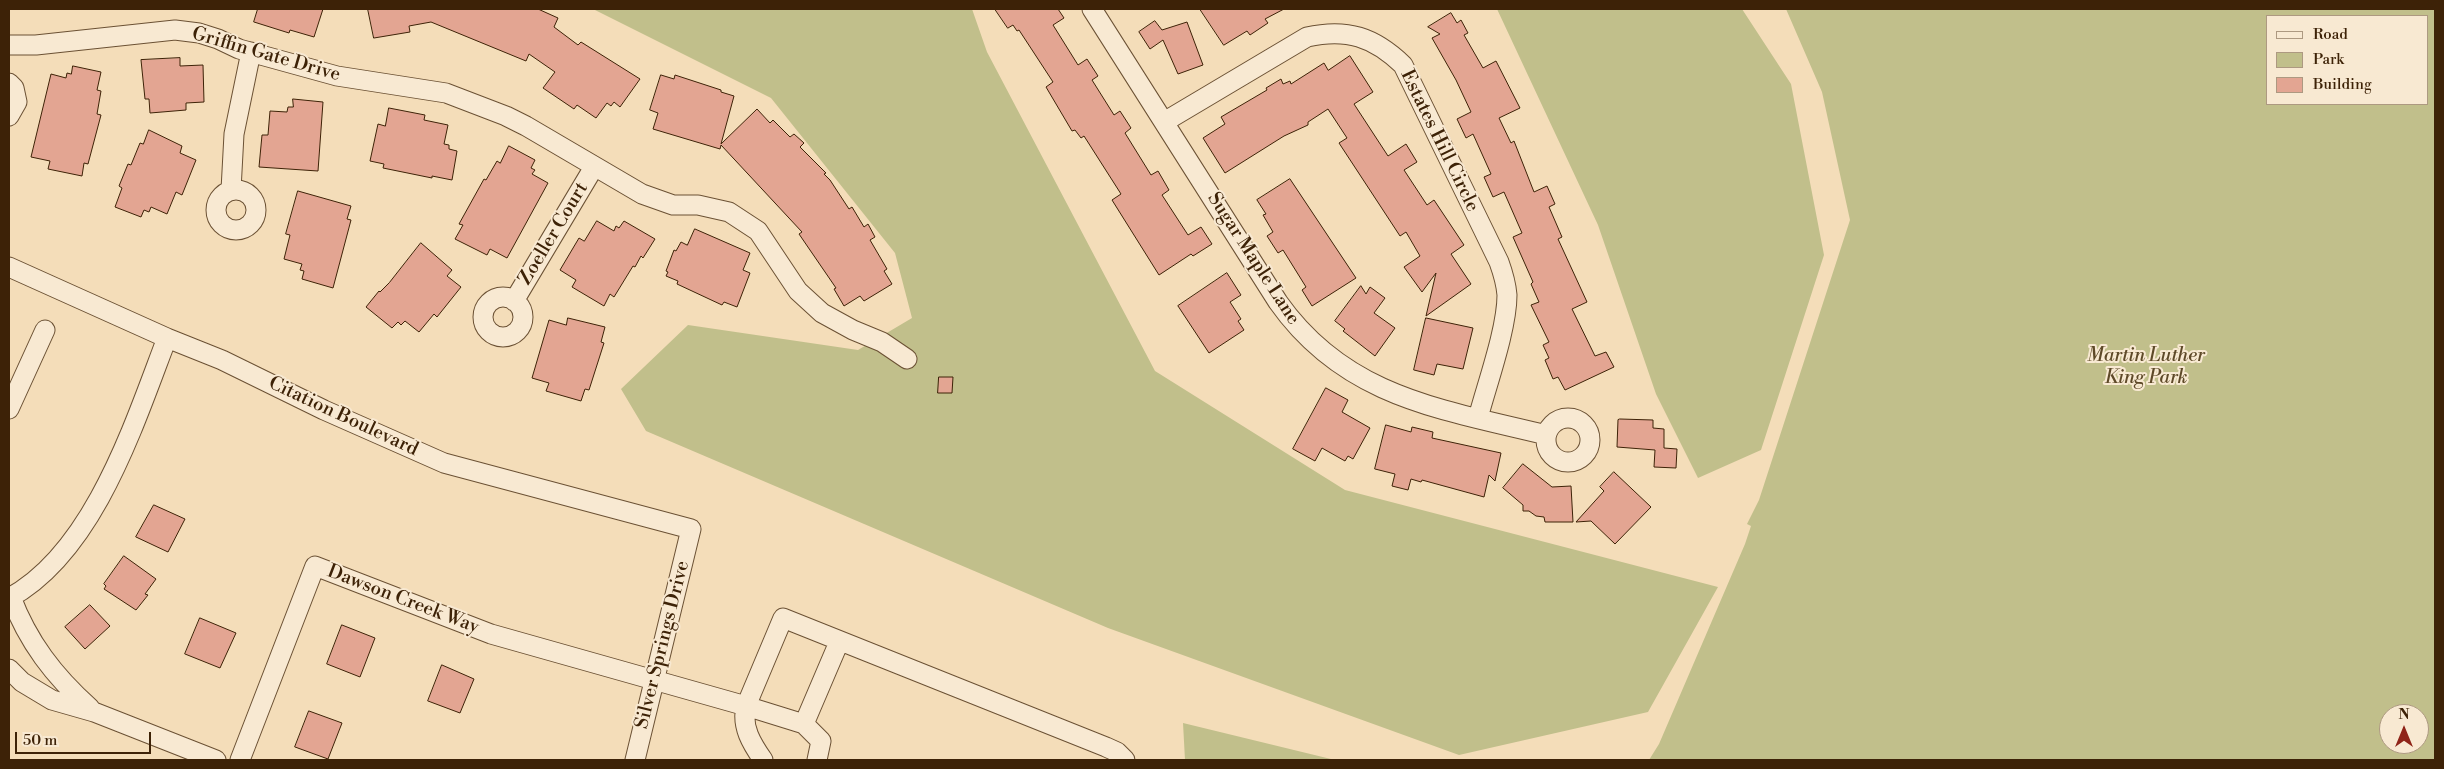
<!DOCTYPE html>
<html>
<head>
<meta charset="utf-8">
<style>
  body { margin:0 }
  #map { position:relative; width:2444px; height:769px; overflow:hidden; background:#f4ddb9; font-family:"Libre Bodoni",serif }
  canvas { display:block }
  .frame { position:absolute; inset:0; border:10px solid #3d2207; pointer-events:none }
  .legend { position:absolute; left:2266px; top:15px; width:162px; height:90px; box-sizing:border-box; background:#f8e9d2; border:1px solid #ad9981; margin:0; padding:6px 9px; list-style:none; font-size:15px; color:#3d2207 }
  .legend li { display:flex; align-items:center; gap:10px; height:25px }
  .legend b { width:25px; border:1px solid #ad9981 }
  .north { position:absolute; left:2379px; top:704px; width:50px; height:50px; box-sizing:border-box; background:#f8e9d2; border:1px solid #ad9981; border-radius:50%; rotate:0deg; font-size:14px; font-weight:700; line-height:20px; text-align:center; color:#3d2207 }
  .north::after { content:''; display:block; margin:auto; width:18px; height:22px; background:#8f2418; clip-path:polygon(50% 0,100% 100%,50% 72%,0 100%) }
  .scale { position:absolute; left:15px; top:732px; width:136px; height:22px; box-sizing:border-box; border:2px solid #3d2207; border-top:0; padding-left:6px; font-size:15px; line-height:18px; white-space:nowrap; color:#3d2207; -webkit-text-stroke:4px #f8e9d2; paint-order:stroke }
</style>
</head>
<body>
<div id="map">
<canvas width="2444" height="769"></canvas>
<div class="frame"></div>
<ul class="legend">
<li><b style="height:6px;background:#f8e9d2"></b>Road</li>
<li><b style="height:14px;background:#c1bf8b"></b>Park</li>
<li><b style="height:14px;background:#e3a592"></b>Building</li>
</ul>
<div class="north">N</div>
<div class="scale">50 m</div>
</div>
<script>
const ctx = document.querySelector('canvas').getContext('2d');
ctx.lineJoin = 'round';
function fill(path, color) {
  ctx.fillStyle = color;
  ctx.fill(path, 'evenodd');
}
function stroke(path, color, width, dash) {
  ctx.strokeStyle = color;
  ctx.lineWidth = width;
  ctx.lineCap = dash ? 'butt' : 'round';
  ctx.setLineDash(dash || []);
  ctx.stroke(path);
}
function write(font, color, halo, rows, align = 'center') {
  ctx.font = font + ' "Libre Bodoni",serif';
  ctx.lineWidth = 4;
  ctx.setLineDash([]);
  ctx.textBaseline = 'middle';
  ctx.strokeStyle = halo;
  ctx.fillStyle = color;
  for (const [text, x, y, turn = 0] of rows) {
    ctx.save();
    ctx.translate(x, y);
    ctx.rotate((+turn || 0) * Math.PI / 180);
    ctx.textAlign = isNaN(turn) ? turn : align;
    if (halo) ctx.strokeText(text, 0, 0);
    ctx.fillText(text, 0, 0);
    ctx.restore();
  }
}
const green = new Path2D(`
  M 593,9 L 972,9 L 987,52 L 1155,371 L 1345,490 L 1718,587 L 1648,712 L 1459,755 L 1108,628 L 646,431 L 621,389 L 688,325 L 858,350 L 912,318 L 895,253 L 771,98 Z
  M 1497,9 L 1742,9 L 1791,84 L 1824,255 L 1761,450 L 1698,478 L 1656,394 L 1598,225 Z
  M 1786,9 L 2435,9 L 2435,760 L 1649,760 L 1659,744 L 1745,544 L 1751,526 L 1747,524 L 1759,500 L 1850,220 L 1822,92 ZM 2268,16 L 2428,16 L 2428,104 L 2268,104 ZM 2389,714 L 2419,714 L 2419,744 L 2389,744 Z
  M 1183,723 L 1335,760 L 1337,760 L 1185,760 Z`);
const building = new Path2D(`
  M 258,9 L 323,9 L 314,37 L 290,30 L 289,33 L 254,22 Z
  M 368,9 L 538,9 L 558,18 L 554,27 L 578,45 L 581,42 L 640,79 L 620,107 L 614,102 L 611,106 L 607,103 L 596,118 L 577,105 L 574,109 L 543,88 L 555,72 L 529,54 L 526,61 L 431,22 L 409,26 L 410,32 L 374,38 Z
  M 995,9 L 1058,9 L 1064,18 L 1053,25 L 1078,65 L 1087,59 L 1098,76 L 1092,80 L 1114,115 L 1120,111 L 1131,128 L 1125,133 L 1151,175 L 1158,171 L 1169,190 L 1162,195 L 1188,235 L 1201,227 L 1212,244 L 1193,256 L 1191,254 L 1159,275 L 1112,200 L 1121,194 L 1084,136 L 1081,138 L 1075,130 L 1072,131 L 1046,87 L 1053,82 L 1019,30 L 1017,31 L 1013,25 L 1008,28 Z
  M 1200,9 L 1284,9 L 1265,19 L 1268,23 L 1250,35 L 1247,31 L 1224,45 Z
  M 1451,13 L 1457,23 L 1461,20 L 1468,33 L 1464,35 L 1483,68 L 1496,61 L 1520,108 L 1499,118 L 1511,143 L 1514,141 L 1534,192 L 1547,186 L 1555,204 L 1549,207 L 1562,237 L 1558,239 L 1587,302 L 1572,309 L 1595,356 L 1606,352 L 1614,367 L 1565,390 L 1558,377 L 1553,379 L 1545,360 L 1549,358 L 1543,345 L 1549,342 L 1531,305 L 1539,302 L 1531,284 L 1533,282 L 1513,237 L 1522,233 L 1504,192 L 1493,197 L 1484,177 L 1491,174 L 1473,134 L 1466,138 L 1457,119 L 1471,112 L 1456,80 L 1432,38 L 1440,34 L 1428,27 Z
  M 1155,21 L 1162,30 L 1187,22 L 1203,65 L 1178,74 L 1163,40 L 1150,49 L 1139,32 Z
  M 1350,56 L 1373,92 L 1354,104 L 1388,156 L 1406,144 L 1417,162 L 1404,170 L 1427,205 L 1434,200 L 1464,245 L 1451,254 L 1471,284 L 1426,316 L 1436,273 L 1422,292 L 1404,267 L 1420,256 L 1406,232 L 1400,236 L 1339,143 L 1347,138 L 1328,109 L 1308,122 L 1308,125 L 1284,136 L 1225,173 L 1203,138 L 1225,124 L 1221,117 L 1267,90 L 1266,88 L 1281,79 L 1283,84 L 1290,81 L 1291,84 L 1324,63 L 1328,70 Z
  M 180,58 L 180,66 L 203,65 L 204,102 L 186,103 L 186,110 L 150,113 L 149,99 L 145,99 L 141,60 Z
  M 73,66 L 101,72 L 97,90 L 101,91 L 97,114 L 101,115 L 88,164 L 84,163 L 82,176 L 48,169 L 50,161 L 31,157 L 51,74 L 66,78 L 67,73 L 71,74 Z
  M 661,75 L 674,79 L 675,75 L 721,90 L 721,92 L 734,96 L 721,144 L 757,109 L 770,123 L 773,120 L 790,137 L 794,134 L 804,143 L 800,147 L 826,173 L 824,174 L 830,180 L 849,209 L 852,207 L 864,227 L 868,224 L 875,237 L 870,240 L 887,269 L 884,271 L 892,284 L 864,301 L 860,296 L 844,306 L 834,289 L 836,288 L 799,234 L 802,232 L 721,145 L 720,149 L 653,129 L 658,113 L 650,110 Z
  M 293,99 L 323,102 L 318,171 L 259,167 L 262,135 L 268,135 L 270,111 L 287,112 L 288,107 L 293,107 Z
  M 389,108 L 425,115 L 424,120 L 448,125 L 444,144 L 449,145 L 449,149 L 457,151 L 452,180 L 432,176 L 432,178 L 383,168 L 384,164 L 370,161 L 378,124 L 385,126 Z
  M 149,130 L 182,146 L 180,153 L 196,160 L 182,195 L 176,192 L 167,214 L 151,207 L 149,212 L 144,210 L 141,217 L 115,207 L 122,188 L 119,186 L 128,164 L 131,165 L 140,143 L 143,144 Z
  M 509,146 L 535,160 L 531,168 L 535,170 L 532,174 L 548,183 L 507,258 L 490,249 L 487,255 L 455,239 L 463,225 L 459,224 L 484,179 L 486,180 L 497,161 L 500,163 Z
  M 1290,179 L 1356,278 L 1312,306 L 1302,290 L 1306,287 L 1283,250 L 1278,253 L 1267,236 L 1273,232 L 1263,215 L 1266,214 L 1257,200 Z
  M 298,191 L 351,206 L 347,219 L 351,220 L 333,288 L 302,279 L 304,271 L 300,270 L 302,264 L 284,259 L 290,235 L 286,234 Z
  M 597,221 L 614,231 L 616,226 L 619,228 L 624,221 L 655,239 L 643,258 L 641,256 L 635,267 L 633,266 L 614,297 L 610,294 L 604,306 L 572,287 L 576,280 L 560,270 L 579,238 L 584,241 Z
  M 695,229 L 750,253 L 743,270 L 750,273 L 737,307 L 724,302 L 722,305 L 677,284 L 678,281 L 666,276 L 668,272 L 666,271 L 674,250 L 676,251 L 681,242 L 687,245 Z
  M 421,243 L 452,270 L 447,276 L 461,287 L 437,317 L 434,314 L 419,332 L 405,321 L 401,325 L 398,322 L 392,328 L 366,307 L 379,291 L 380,292 L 389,283 Z
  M 1227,273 L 1241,295 L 1230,302 L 1241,319 L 1238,321 L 1244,330 L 1209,353 L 1178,306 Z
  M 1361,286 L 1366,294 L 1370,287 L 1385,298 L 1374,313 L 1395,328 L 1375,356 L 1343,331 L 1345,329 L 1335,321 Z
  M 568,318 L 605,327 L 601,342 L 604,343 L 589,390 L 585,389 L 581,401 L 546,391 L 549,383 L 532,378 L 549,320 L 566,325 Z
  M 1426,318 L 1473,328 L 1463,369 L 1437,364 L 1434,375 L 1414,370 Z
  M 939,377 L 953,377 L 952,393 L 938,393 Z
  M 1326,388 L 1348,400 L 1342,412 L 1370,428 L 1353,459 L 1348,456 L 1345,461 L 1322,448 L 1315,461 L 1293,449 Z
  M 1620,419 L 1653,420 L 1653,428 L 1664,429 L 1664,448 L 1677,449 L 1676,468 L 1654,467 L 1655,450 L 1617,447 L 1618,420 Z
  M 1386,425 L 1411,432 L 1412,427 L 1433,432 L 1432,438 L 1501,453 L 1495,481 L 1489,475 L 1484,497 L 1422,480 L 1421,482 L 1411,479 L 1408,490 L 1392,486 L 1395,474 L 1375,469 Z
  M 1523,464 L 1552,487 L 1571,486 L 1573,522 L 1545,522 L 1544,517 L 1536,516 L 1529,511 L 1523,511 L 1523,505 L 1503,488 Z
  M 1614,472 L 1651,507 L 1615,544 L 1591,521 L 1576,522 L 1604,491 L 1600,487 Z
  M 154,505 L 185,519 L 168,552 L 136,537 Z
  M 124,556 L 156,579 L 145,594 L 148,595 L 136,610 L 104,589 L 106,586 L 104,584 Z
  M 90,605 L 110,626 L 85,649 L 65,627 Z
  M 200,618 L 236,633 L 220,668 L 185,654 Z
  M 342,625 L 375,638 L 360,677 L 327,664 Z
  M 442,665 L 474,679 L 460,713 L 428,701 Z
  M 309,711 L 342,723 L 328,759 L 295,747 Z`);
const minor = new Path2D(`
  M 1092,9 L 1278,302 C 1345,397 1440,409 1546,435
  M 9,45 L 36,45 L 175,30 L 199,33 L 218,39 L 239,49 L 337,76 L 446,93 L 506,116 L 526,126 L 642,194 L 673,205 L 698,205 L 729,212 L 758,231 L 798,291 L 822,313 L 853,330 L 882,342 L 907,359
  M 9,83 L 14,88 L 17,102 L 9,116
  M 1164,122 L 1307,37 C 1347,28 1374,37 1403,65 L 1499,262 C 1503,273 1506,283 1507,295 C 1507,329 1487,384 1478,418
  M216 210a20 20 0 1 1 40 0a20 20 0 1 1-40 0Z
  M 231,190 L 234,134 L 251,52
  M 9,267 L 167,338 L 222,360 L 324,410 L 444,463 L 691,529 L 635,760
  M483 317a20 20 0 1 1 40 0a20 20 0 1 1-40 0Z
  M 514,301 L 594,167
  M 9,409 L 45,330
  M1546 440a22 22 0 1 1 44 0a22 22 0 1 1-44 0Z
  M 11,597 C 28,642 54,676 90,708
  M 9,598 C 94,552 134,424 167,338
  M 9,669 L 22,682 L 52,700 L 94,712 L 216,760
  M 804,724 L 821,741 L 817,760
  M 240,760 L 315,566 L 491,634 L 746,706 L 783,618 L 1106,747 L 1117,752 L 1125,760
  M 763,760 C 752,744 741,727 746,706 L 804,724 L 839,642`);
const streetNames = [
  ["Griffin Gate Drive",266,55,16],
  ["Estates Hill Circle",1439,141,64],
  ["Zoeller Court",554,234,-59],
  ["Sugar Maple Lane",1253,259,57],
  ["Citation Boulevard",343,417,25],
  ["Dawson Creek Way",403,600,21],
  ["Silver Springs Drive",663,645,-76]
];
const parkNames = [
  ["Martin Luther",2146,356],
  ["King Park",2146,378]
];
fill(green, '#c1bf8b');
fill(building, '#e3a592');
stroke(building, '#3d2207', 1);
stroke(minor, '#6b5134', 21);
stroke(minor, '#f8e9d2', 19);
write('19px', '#3d2207', '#f8e9d2', streetNames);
write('italic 19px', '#5e4928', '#f8e9d2', parkNames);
</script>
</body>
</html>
